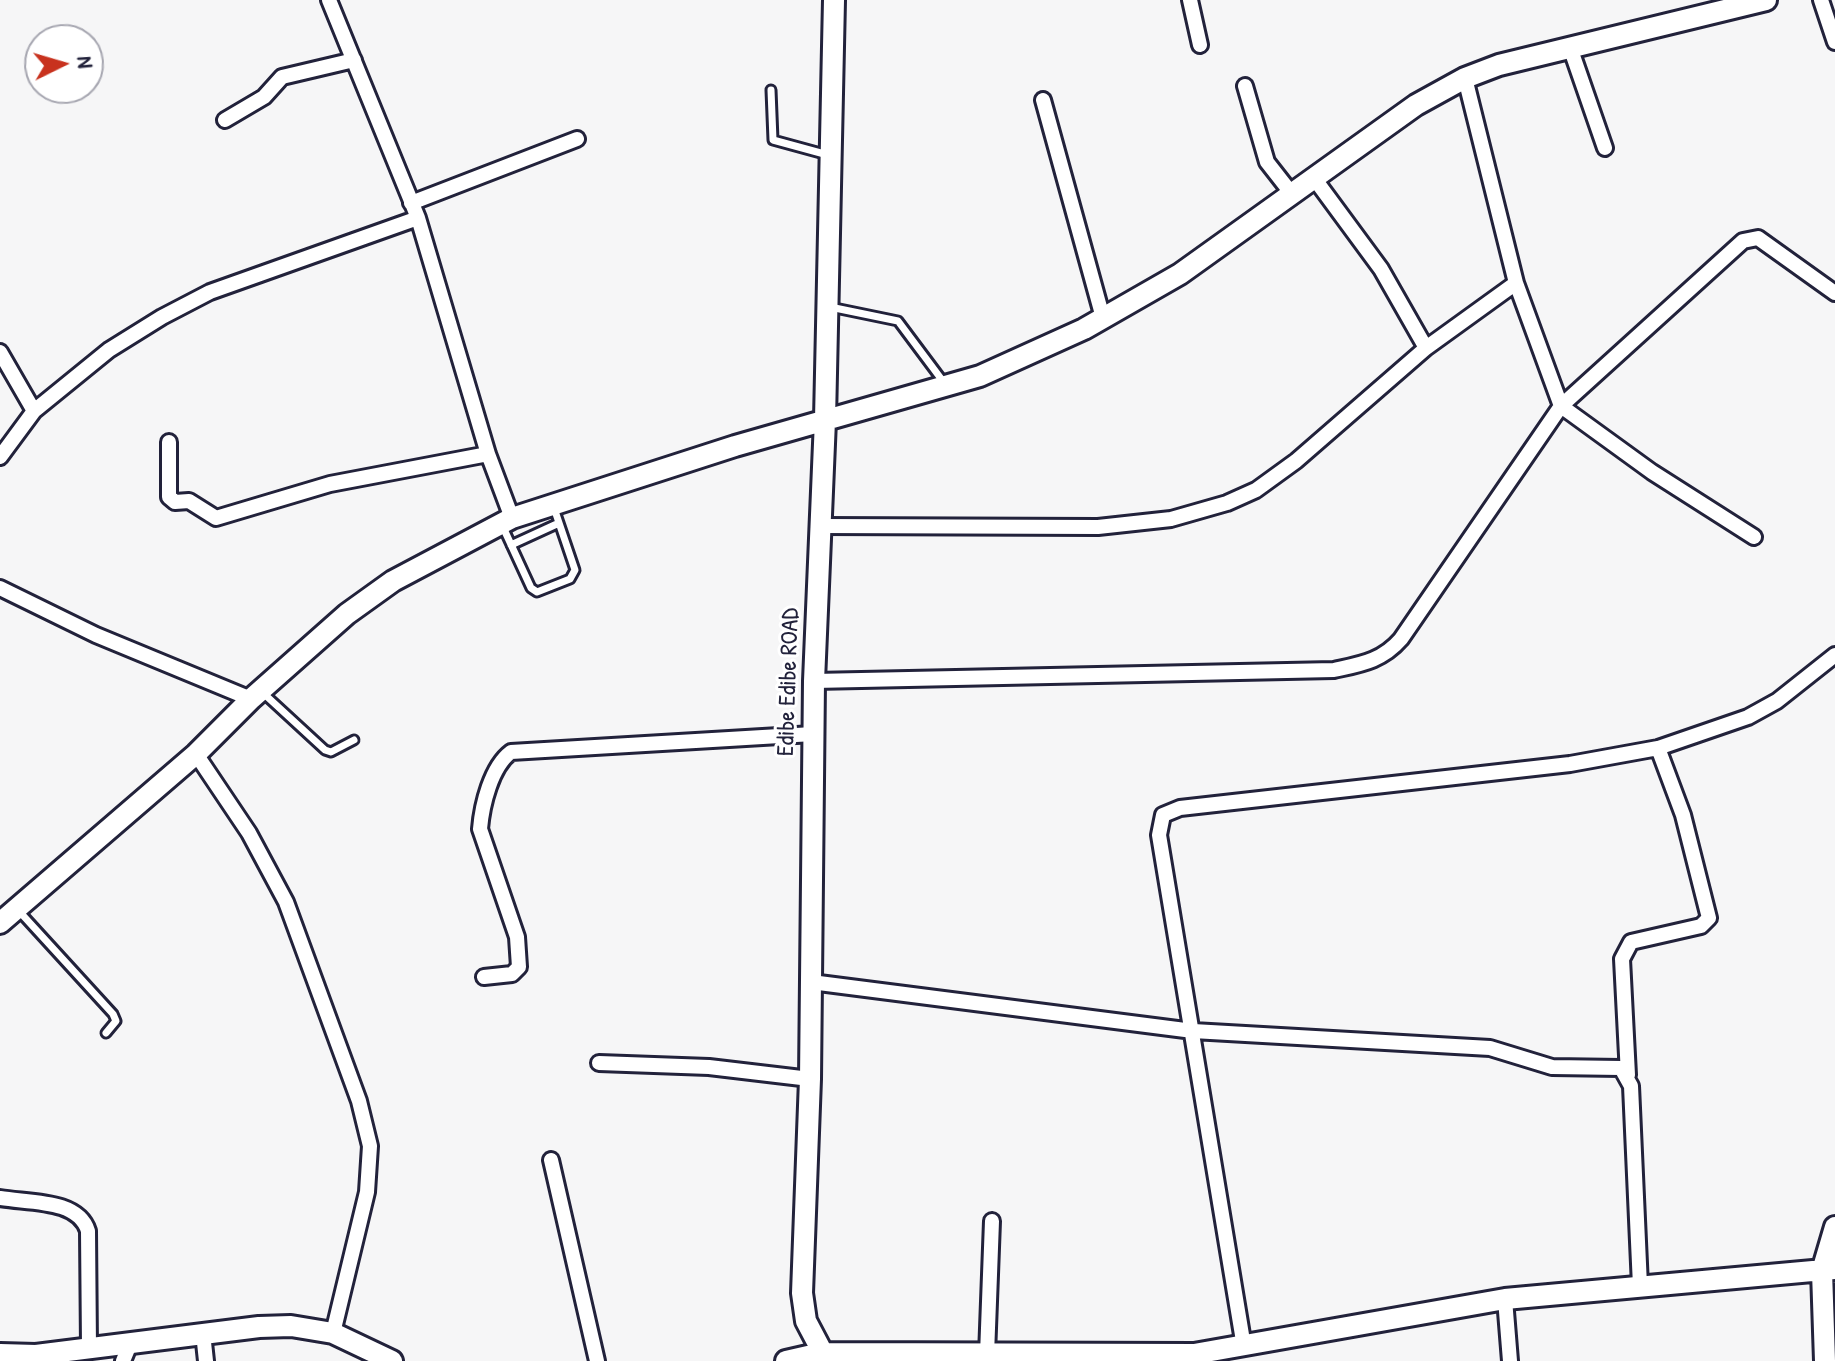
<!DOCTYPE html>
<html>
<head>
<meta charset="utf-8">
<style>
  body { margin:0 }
  #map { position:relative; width:1835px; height:1361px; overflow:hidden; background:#f6f6f7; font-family:"Patrick Hand",sans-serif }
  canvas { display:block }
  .north { position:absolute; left:24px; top:24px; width:80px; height:80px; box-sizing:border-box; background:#fff; border:2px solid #a7a7b1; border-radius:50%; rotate:85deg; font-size:22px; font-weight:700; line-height:32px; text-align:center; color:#22223b }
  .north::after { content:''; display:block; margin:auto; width:28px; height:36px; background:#c8321e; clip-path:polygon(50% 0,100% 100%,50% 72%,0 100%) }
</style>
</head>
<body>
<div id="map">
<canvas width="1835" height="1361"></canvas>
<div class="north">N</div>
</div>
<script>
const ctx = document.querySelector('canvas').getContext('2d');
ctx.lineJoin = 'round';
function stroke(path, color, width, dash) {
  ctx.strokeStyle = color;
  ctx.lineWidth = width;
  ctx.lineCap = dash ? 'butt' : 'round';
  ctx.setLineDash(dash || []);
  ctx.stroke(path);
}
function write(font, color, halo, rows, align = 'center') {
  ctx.font = font + ' "Patrick Hand",sans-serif';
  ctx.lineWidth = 6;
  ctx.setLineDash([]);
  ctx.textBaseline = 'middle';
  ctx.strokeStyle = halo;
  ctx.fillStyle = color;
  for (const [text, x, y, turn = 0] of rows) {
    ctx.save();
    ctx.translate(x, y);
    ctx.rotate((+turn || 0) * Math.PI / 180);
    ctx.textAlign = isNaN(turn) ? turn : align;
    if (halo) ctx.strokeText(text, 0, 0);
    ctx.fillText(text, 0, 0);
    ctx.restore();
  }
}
const lane = new Path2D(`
  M 771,90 L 773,140 L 828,155
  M 830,307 L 898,321 L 945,384
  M 502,525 L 531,588 L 537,592 L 570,579 L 575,570 L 554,508
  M 511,545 L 559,523
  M 262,692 L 325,750 L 331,752 L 354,740
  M 18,910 L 113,1014 L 116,1021 L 106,1033`);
const street = new Path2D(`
  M 329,0 L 418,218 L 488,454 L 512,518
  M 1190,0 L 1200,45
  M 1821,0 L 1835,42
  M 1570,47 L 1605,148
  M 1465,78 L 1516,283 L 1561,406 L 1652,472 L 1754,537
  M 1245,86 L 1267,162 L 1292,194
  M 1043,100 L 1103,318
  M 225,120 L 264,97 L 282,77 L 354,60
  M 1314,178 L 1381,269 L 1426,348
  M 411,203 L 577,139
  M 0,352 L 34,411
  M 169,442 L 169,497 L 175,502 L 189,501 L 216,518 L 330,484 L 488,454
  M 0,457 L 34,411 L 109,350 L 162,317 L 210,292 L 418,218
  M 820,526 L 1098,527 L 1171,519 L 1227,503 L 1256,490 L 1296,461 L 1426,348 L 1516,283
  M 0,588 L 96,635 L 251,699
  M 814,681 L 1334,670 C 1361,664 1382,661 1401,639 L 1561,406 L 1743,241 L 1758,238 L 1835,293
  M 196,754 L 249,833 L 286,902 L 359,1101 L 370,1146 L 367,1192 L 333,1333
  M 484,977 L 512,974 L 519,967 L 517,937 L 480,829 C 482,805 491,767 511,752 L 813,734
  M 811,982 L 1193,1031 L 1490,1048 L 1552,1067 L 1621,1068 L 1631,1086 L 1640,1286
  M 599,1063 L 709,1067 L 810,1079
  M 1628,1075 L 1622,959 L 1631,942 L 1701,926 L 1709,918 L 1683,815 L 1658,748
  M 551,1160 L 597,1361
  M 0,1198 C 29,1203 78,1199 88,1231 L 89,1348
  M 1505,1299 L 1510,1361
  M 203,1333 L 206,1361
  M 1244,1347 L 1159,835 L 1163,815 L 1180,808 L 1570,764 L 1658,748 L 1748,717 L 1777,701 L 1835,655
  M 987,1355 L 992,1221
  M 123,1361 L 130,1344`);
const secondary = new Path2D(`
  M 0,923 L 196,754 L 251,699 L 347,614 L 393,581 L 512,518 L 735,446 L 980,376 L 1084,329 L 1180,274 L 1416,105 L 1465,78 L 1499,65 L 1766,0
  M 0,1354 L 36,1355 L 259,1327 L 291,1326 L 333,1333 L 392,1361
  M 786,1361 L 821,1353 L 1194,1354 L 1505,1299 L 1835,1269
  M 827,1361 L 806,1321 L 802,1293 L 810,1079 L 814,681 L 825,420 L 834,0
  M 1825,1361 L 1822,1271 L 1835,1227`);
const streetNames = [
  ["Edibe Edibe ROAD",789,682,-88]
];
stroke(lane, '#22223b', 13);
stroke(street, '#22223b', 20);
stroke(secondary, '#22223b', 26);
stroke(lane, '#fff', 7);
stroke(street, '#fff', 14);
stroke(secondary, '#fff', 20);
write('24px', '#22223b', '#fff', streetNames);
</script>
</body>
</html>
